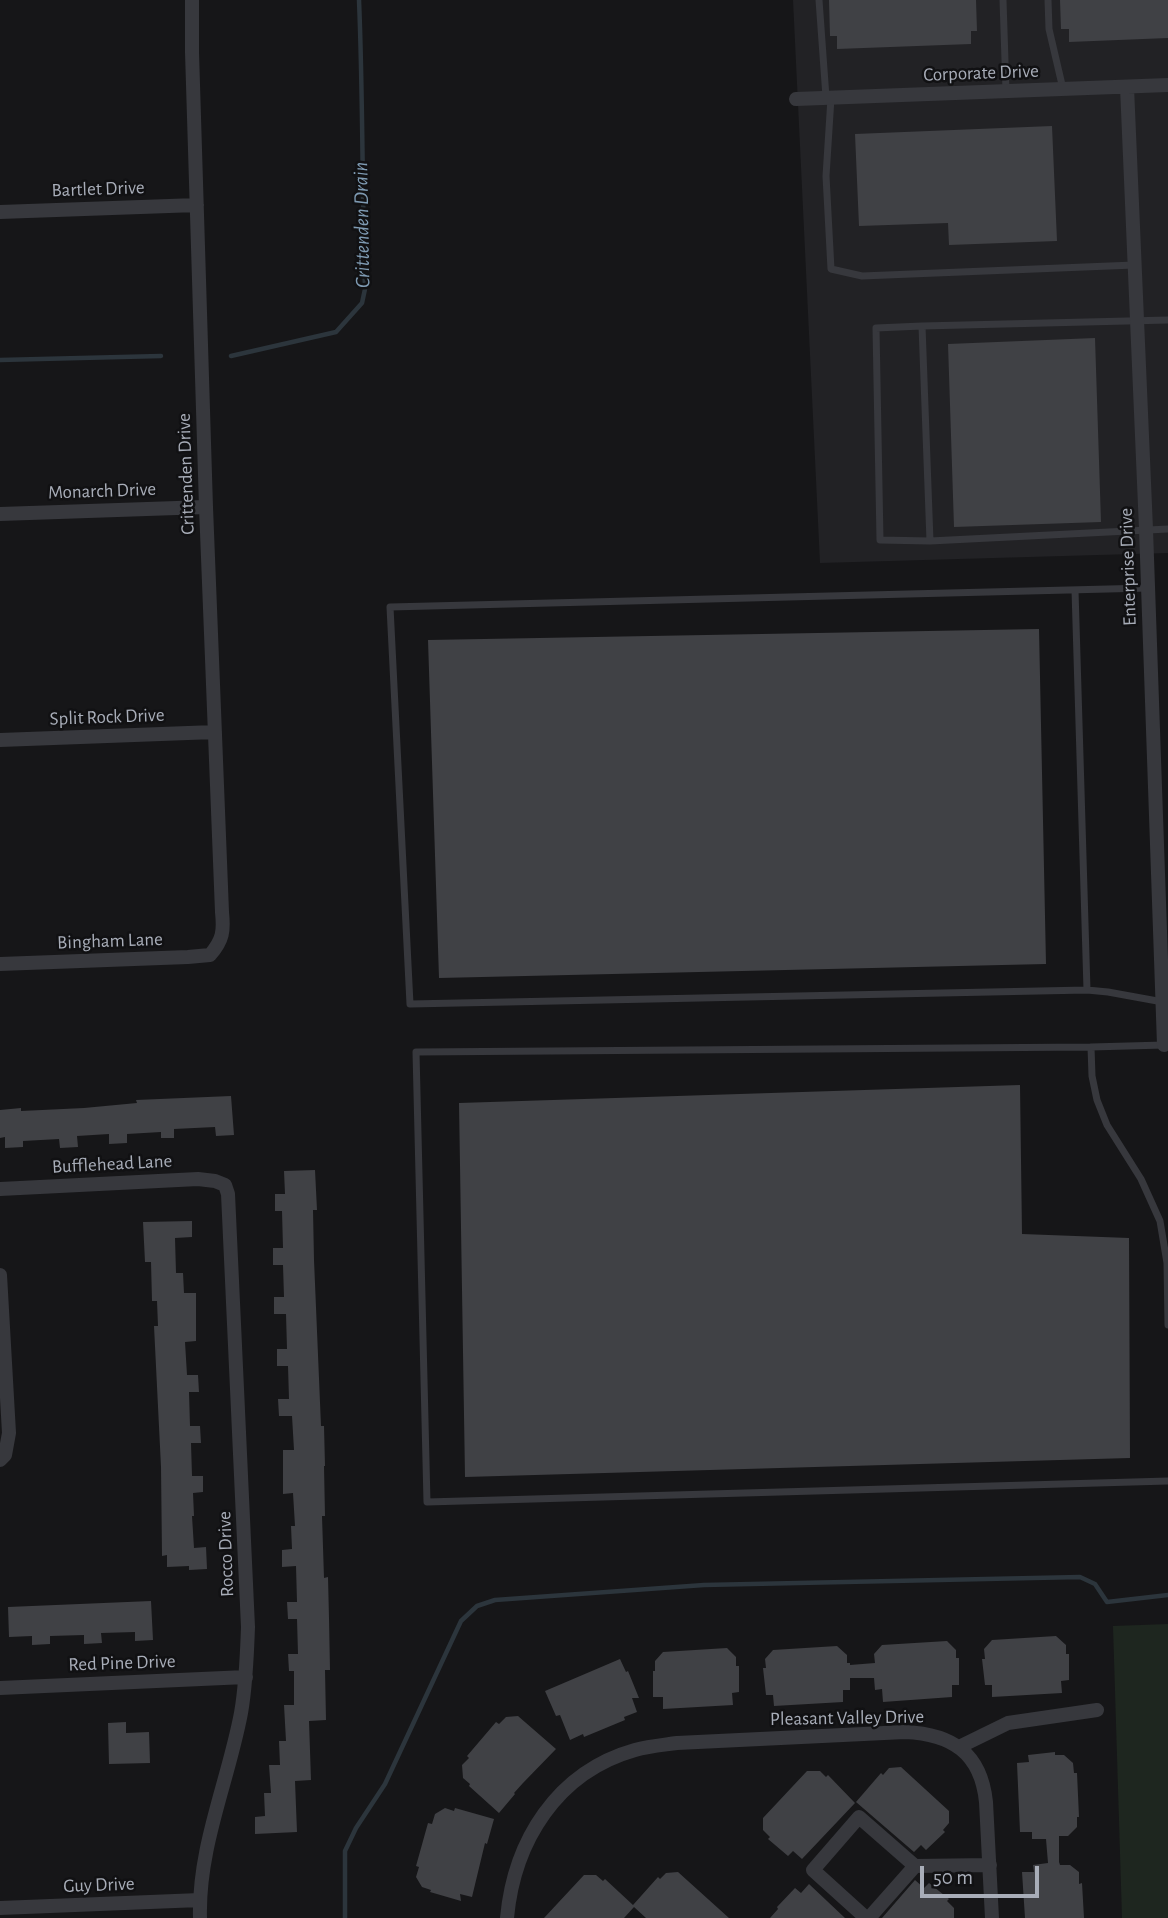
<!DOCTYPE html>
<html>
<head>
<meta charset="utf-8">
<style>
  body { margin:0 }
  #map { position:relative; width:1168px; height:1918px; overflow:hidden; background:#161618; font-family:"Alegreya Sans",sans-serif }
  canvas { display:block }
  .scale { position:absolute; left:920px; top:1866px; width:119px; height:32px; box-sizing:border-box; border:4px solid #a8adb8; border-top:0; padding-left:9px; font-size:21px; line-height:24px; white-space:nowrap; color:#a8adb8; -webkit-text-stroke:5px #111113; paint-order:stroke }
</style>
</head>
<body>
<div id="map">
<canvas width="1168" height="1918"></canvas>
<div class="scale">50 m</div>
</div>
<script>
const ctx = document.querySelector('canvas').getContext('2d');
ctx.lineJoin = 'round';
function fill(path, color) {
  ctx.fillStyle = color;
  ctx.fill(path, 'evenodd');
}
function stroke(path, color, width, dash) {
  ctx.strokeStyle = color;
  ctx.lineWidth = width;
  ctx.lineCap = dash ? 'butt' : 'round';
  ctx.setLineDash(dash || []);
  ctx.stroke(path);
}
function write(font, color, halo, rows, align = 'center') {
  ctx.font = font + ' "Alegreya Sans",sans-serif';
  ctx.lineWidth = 5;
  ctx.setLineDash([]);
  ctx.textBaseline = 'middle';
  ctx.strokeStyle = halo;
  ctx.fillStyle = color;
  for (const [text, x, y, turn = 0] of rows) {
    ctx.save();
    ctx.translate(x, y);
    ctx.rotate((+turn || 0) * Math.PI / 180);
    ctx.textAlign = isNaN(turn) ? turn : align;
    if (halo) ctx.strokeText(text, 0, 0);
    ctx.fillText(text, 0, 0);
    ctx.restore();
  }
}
const built = new Path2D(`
  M 793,0 L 1168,0 L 1168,553 L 820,563 Z`);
const green = new Path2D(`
  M 1168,1624 L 1168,1918 L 1122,1918 L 1113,1626 Z`);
const stream = new Path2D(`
  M 231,356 L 336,332 L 362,303 L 365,289 C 362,192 363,96 359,0
  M 0,360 L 161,356
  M 345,1918 L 345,1851 L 356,1828 L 385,1784 L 461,1621 L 477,1606 L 495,1600 L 704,1585 L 1080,1577 L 1095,1584 L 1107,1602 L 1168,1595`);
const building = new Path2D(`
  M 829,0 L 976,0 L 977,31 L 971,31 L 971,44 L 837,49 L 837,36 L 830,36 Z
  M 1060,0 L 1168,0 L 1168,38 L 1069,42 L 1069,29 L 1061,29 Z
  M 1052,126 L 1057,241 L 949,245 L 948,223 L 859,226 L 855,134 Z
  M 1095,338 L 1101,522 L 954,527 L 948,344 Z
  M 1039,629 L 1046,964 L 439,978 L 428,640 Z
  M 1020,1085 L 1022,1234 L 1129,1238 L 1130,1458 L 465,1477 L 459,1103 Z
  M 231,1096 L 234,1135 L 216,1136 L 215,1127 L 174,1129 L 174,1138 L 161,1138 L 161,1132 L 127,1134 L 127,1143 L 109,1144 L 109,1134 L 77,1136 L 78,1147 L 60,1148 L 59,1139 L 23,1141 L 23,1147 L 5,1148 L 5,1137 L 0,1138 L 0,1110 L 21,1108 L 21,1111 L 84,1108 L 137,1103 L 136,1100 Z
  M 315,1170 L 317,1210 L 313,1210 L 314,1260 L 321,1426 L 324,1426 L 325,1466 L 324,1466 L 325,1516 L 322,1516 L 324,1578 L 328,1577 L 329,1618 L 330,1670 L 325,1670 L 326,1720 L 309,1721 L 311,1780 L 295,1781 L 297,1832 L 255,1834 L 255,1817 L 265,1816 L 264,1793 L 271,1793 L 269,1765 L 280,1765 L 279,1741 L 286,1741 L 284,1705 L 294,1705 L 294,1671 L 289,1671 L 288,1654 L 298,1654 L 297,1619 L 288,1619 L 287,1602 L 297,1602 L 296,1566 L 282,1567 L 282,1550 L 292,1549 L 291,1526 L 295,1526 L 293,1493 L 283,1494 L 283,1450 L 294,1450 L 292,1416 L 279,1416 L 278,1399 L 289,1399 L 288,1366 L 277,1366 L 277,1349 L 287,1349 L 286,1314 L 274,1314 L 274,1297 L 284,1297 L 283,1265 L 273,1265 L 273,1248 L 283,1248 L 282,1211 L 275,1211 L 275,1194 L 285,1194 L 284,1171 Z
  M 192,1221 L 192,1237 L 175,1238 L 176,1273 L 183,1273 L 184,1293 L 196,1293 L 196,1341 L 185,1342 L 187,1375 L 198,1375 L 199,1392 L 189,1392 L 190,1426 L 200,1426 L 201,1443 L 191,1443 L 192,1476 L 203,1476 L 203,1492 L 193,1493 L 194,1516 L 192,1516 L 194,1548 L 206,1547 L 207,1569 L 189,1570 L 189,1566 L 167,1567 L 167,1555 L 162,1556 L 161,1467 L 154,1326 L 158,1326 L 157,1301 L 152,1301 L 151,1262 L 145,1262 L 143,1222 Z
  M 151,1601 L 153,1640 L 135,1641 L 135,1632 L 101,1633 L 102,1643 L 84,1644 L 84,1635 L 50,1636 L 50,1644 L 32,1645 L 32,1636 L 9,1637 L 8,1607 Z
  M 1056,1636 L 1066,1645 L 1066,1654 L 1069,1654 L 1069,1680 L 1061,1681 L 1062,1693 L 992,1697 L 992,1685 L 985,1685 L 982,1659 L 985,1659 L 984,1649 L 992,1640 Z
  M 947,1641 L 956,1650 L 956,1658 L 959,1658 L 959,1685 L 952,1685 L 952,1697 L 883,1702 L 882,1689 L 875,1690 L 874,1678 L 850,1678 L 850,1690 L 843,1690 L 843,1702 L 774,1706 L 773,1695 L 766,1695 L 763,1668 L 766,1668 L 765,1659 L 773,1650 L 837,1646 L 847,1655 L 847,1663 L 850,1663 L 850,1665 L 875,1663 L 874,1654 L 882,1645 Z
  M 727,1648 L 736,1657 L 736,1666 L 739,1666 L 739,1692 L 732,1693 L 733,1705 L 663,1709 L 663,1697 L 653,1697 L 653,1671 L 655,1671 L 655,1661 L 663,1652 Z
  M 620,1659 L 626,1672 L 628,1671 L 639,1698 L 632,1698 L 637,1712 L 624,1717 L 625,1720 L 584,1737 L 583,1734 L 570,1740 L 560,1715 L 556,1716 L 545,1691 Z
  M 518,1716 L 556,1749 L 523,1783 L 514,1793 L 515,1794 L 499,1813 L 469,1786 L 470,1784 L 463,1778 L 462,1765 L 469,1758 L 467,1756 L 496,1722 L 499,1724 L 506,1717 Z
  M 126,1722 L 126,1733 L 149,1732 L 150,1763 L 109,1764 L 108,1723 Z
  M 1055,1752 L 1055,1755 L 1064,1755 L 1073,1763 L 1074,1773 L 1077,1773 L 1079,1817 L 1077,1817 L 1077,1827 L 1068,1836 L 1059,1836 L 1059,1862 L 1060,1865 L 1070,1865 L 1079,1872 L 1079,1884 L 1082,1883 L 1084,1918 L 1025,1918 L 1022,1872 L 1034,1872 L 1033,1865 L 1048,1863 L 1046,1839 L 1032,1839 L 1032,1832 L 1020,1832 L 1017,1763 L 1029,1762 L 1028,1755 Z
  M 901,1767 L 949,1811 L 949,1823 L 943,1830 L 945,1832 L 926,1850 L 921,1845 L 914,1852 L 856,1802 L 881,1773 L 883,1775 L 889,1768 Z
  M 807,1771 L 820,1771 L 826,1777 L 828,1775 L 855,1803 L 802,1859 L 793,1851 L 788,1856 L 768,1839 L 770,1837 L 763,1830 L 763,1818 Z
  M 445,1808 L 454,1811 L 455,1808 L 494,1819 L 487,1844 L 485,1843 L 472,1897 L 460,1894 L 461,1901 L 430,1892 L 431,1890 L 422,1887 L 416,1877 L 419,1867 L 416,1866 L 428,1823 L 432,1824 L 435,1814 Z
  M 678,1872 L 729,1918 L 646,1918 L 634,1907 L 624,1918 L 544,1918 L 584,1875 L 596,1875 L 603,1881 L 605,1879 L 633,1905 L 658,1877 L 660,1879 L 666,1873 Z
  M 915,1880 L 924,1888 L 929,1883 L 949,1899 L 947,1901 L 954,1908 L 954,1918 L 882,1918 Z
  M 809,1884 L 845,1918 L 770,1918 L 778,1909 L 777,1907 L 795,1888 L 801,1893 Z`);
const service = new Path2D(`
  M 819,0 L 826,97
  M 1003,0 L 1006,91
  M 1048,0 L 1049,29 L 1063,89
  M 831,98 L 826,176 L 831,269 L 862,276 L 1134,265
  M 922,326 L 876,328 L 880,540 L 930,541 L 1168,529
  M 930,541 L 922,326 L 1168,320
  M 1148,588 L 390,607 L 410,1004 L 1087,990 L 1108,992 L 1163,1002
  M 1075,590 L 1087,990
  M 1164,1045 L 1091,1047 L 416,1052 L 427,1502 L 1168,1481
  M 1091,1047 L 1092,1076 L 1097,1100 L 1107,1125 L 1141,1179 L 1160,1221 L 1167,1263 L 1168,1325`);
const minor = new Path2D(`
  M 1127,87 L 1146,529 L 1164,1045
  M 796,99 L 1168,85
  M 0,212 L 197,205
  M 0,514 L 206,507
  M 0,740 L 215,732
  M 0,964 L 188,957 L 210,955 C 223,940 224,931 222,912 L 206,507 L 192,52 L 192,0
  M 0,1189 L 198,1179 L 215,1181 L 225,1185 L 228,1194 L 248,1627 C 247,1656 246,1685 241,1713 C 228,1782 198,1847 200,1918
  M 0,1275 L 9,1433 L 5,1455 L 0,1460
  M 0,1688 L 246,1677
  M 959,1747 L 1008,1723 L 1097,1710
  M 0,1908 L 200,1900
  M 507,1918 C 514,1841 557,1772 635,1750 C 649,1746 663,1745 677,1743 L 905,1732 C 952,1734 981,1753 986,1802 L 992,1918
  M 866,1918 L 813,1870 L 859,1817 L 915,1866 L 990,1865
  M 869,1918 L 915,1866`);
const streetNames = [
  ["Corporate Drive",981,73,-2],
  ["Bartlet Drive",98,189,-2],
  ["Crittenden Drive",186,474,-92],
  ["Monarch Drive",102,491,-2],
  ["Enterprise Drive",1128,567,-92],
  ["Split Rock Drive",107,717,-2],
  ["Bingham Lane",110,941,-2],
  ["Bufflehead Lane",112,1164,-3],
  ["Rocco Drive",226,1554,-92],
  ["Red Pine Drive",122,1663,-2],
  ["Pleasant Valley Drive",847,1718,-1],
  ["Guy Drive",99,1885,-2]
];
const waterNames = [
  ["Crittenden Drain",362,225,-91]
];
fill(built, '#222225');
fill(green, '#1e261f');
stroke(stream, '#2c353c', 4.5);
fill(building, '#404145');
stroke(service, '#37383d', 7);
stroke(minor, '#37383d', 14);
write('19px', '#a8adb8', '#111113', streetNames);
write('italic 21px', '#7f9bb3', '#111113', waterNames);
</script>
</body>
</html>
